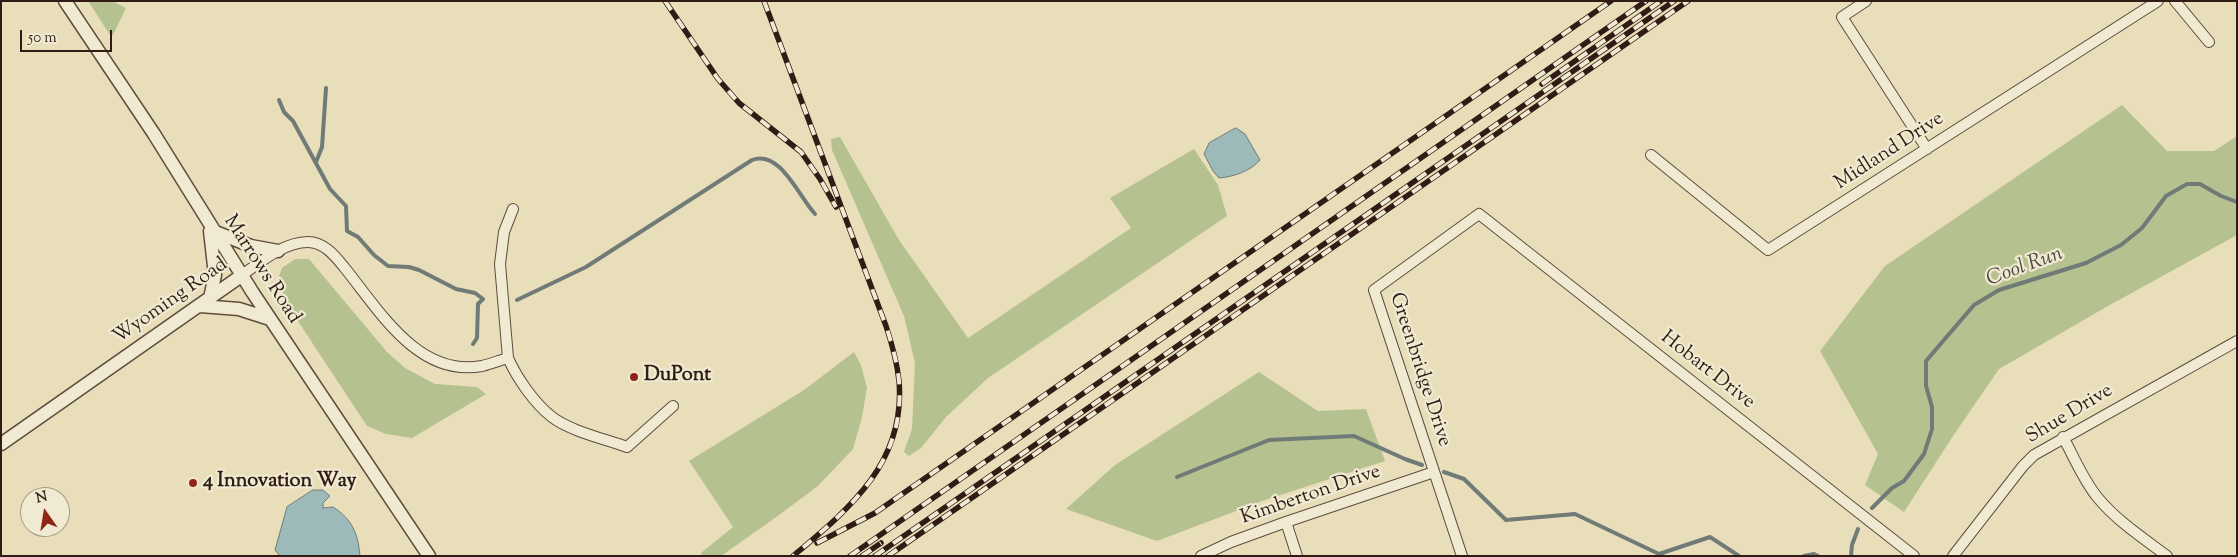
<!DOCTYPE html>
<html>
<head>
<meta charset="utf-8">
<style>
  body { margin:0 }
  #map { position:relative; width:2238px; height:557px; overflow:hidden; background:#e9deba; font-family:"Sorts Mill Goudy",serif }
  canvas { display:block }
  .frame { position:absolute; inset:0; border:2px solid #301c15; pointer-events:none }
  .north { position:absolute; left:20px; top:487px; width:50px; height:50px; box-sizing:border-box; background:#f1ead2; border:1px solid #a49886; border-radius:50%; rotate:347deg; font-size:14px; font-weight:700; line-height:20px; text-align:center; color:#301c15 }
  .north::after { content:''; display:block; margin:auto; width:18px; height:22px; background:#8f2418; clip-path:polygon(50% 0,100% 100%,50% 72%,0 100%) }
  .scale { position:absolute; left:20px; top:30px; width:92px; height:22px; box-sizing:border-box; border:2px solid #301c15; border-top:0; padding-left:6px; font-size:15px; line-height:18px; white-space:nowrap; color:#301c15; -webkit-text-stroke:4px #f1ead2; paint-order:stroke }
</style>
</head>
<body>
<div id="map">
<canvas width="2238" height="557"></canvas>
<div class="frame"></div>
<div class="north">N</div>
<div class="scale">50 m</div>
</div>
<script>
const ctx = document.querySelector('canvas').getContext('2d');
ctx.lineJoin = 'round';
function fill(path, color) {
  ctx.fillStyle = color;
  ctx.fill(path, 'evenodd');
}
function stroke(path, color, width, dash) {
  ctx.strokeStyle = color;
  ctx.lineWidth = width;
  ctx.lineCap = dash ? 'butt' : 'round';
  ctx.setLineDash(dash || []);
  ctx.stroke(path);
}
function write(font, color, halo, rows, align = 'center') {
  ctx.font = font + ' "Sorts Mill Goudy",serif';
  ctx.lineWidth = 4.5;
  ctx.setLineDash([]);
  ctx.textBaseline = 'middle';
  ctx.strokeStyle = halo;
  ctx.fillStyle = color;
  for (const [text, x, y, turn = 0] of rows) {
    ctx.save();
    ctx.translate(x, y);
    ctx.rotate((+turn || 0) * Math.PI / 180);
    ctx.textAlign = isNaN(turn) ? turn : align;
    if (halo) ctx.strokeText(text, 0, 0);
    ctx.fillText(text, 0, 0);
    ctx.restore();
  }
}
const green = new Path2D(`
  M 88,1 L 112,1 L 126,8 L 113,35 L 110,35 Z
  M 2122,105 L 2167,151 L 2214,151 L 2237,136 L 2237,235 L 2108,306 L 1999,369 L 1953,436 L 1904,512 L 1865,485 L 1878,454 L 1820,351 L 1885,266 Z
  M 840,137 L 899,240 L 968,338 L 1131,228 L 1110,198 L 1194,149 L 1218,185 L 1227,216 L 988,378 L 946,417 L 921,448 L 909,456 L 904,452 L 912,429 L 915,363 L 904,316 L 832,150 L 831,139 Z
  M 295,259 L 309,259 L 387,352 L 405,368 L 435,384 L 477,387 L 486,394 L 412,438 L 386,434 L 367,426 L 288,306 L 278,279 L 282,268 Z
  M 854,352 L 861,365 L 867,388 L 862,417 L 853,449 L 818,486 L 775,518 L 721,556 L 703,556 L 701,553 L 733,527 L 689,461 L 804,390 Z
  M 1259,372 L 1318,411 L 1366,409 L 1385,461 L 1265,500 L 1157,541 L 1066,509 L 1115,465 Z`);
const water = new Path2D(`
  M 1236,128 L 1245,134 L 1260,160 C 1251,171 1233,177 1219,178 L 1213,171 L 1204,154 L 1209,143 Z
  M 313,490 L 323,490 L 330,496 L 323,503 L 323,508 L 333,507 C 352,519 358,533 360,556 L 280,556 L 275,550 L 287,507 Z`);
const stream = new Path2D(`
  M 279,100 L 284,112 L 293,121 L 330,189 L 346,206 L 347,231 L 358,237 L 374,255 L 388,266 L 409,267 L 419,270 L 456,289 L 475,293 L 483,299 L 478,304 L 477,338 L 473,344
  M 316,162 L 322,147 L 326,88
  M 517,300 L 586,267 L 752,160 C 780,149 799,197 815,214
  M 1444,472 L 1464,479 L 1506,520 L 1575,514 L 1659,554 L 1710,537 L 1739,556
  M 1177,477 L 1269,440 L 1354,436 L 1405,459 L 1422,465
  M 1872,508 L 1892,488 L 1904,481 L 1924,454 L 1932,429 L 1932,407 L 1926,386 L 1926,361 L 1974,305 L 1999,290 L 2086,263 L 2121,245 L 2142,228 L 2166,196 L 2187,184 L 2200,184 L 2221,196 L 2237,202
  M 1804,556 L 1814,554 L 1818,556
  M 1851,556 L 1852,545 L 1858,529`);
const minor = new Path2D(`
  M 1866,1 L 1842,17 L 1927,149
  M 2175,1 L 2209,42
  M 1651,155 L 1768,250 L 2158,1
  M 513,209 L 504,232 L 500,264 L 508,358 C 517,378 534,403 552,417 C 570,431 605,439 627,447 L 673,406
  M 241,276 C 260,262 284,242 308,242 C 324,242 335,256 344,267 C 379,310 418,378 482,366 C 491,364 500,360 508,358
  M 2063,437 C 2074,457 2083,480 2098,498 C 2117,521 2143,538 2167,556
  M 1286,522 L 1297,556
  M 1201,556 L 1231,542 L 1286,522 L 1434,472
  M 1462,556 L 1374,290 L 1479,214 L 1914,556
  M 1953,556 L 2023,466 L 2034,455 L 2237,341`);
const tertiary = new Path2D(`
  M 65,1 L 154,134 L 253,293 L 429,556
  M 213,231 L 251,246 L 278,251
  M 210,298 L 215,275 L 210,231
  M 200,306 L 239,309 L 270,319
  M 1,444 L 241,276`);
const rail = new Path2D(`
  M 665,1 L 718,79 L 739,103 L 801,152 L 820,179 L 836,207
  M 764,1 L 886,326 C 892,344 897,362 899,381 C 906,463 849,509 793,556
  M 1542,84 L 1661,1
  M 817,543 L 875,513 L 1611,1
  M 850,556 L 1646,1
  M 862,556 L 881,543
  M 875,556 L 1674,1
  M 888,556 L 1688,1`);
const markers = [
  [634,377,5,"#8f2418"],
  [193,483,5,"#8f2418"]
];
const streetNames = [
  ["Midland Drive",1890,152,-33],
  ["Marrows Road",261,270,57],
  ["Wyoming Road",171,302,-35],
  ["Greenbridge Drive",1419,370,72],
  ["Hobart Drive",1707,371,38],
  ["Shue Drive",2070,415,-31],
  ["Kimberton Drive",1311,496,-19]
];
const poiNames = [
  ["DuPont",644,377],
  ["4 Innovation Way",203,483]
];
const waterNames = [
  ["Cool Run",2025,268,-20]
];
fill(green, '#b6c190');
fill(water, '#9bbab9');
stroke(water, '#707b77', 1);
stroke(stream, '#707b77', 4);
stroke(minor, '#5e4c3e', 12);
stroke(tertiary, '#5e4c3e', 15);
stroke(minor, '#f1ead2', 10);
stroke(tertiary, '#f1ead2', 12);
stroke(rail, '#301c15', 5.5);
stroke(rail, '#f1ead2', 4, [11]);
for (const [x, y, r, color] of markers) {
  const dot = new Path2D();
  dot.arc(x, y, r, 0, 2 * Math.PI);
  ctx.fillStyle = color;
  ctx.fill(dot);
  stroke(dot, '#f1ead2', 2);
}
write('20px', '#301c15', '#f1ead2', streetNames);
write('bold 20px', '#301c15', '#f1ead2', poiNames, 'left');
write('italic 21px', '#504b46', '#f1ead2', waterNames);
</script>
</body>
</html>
